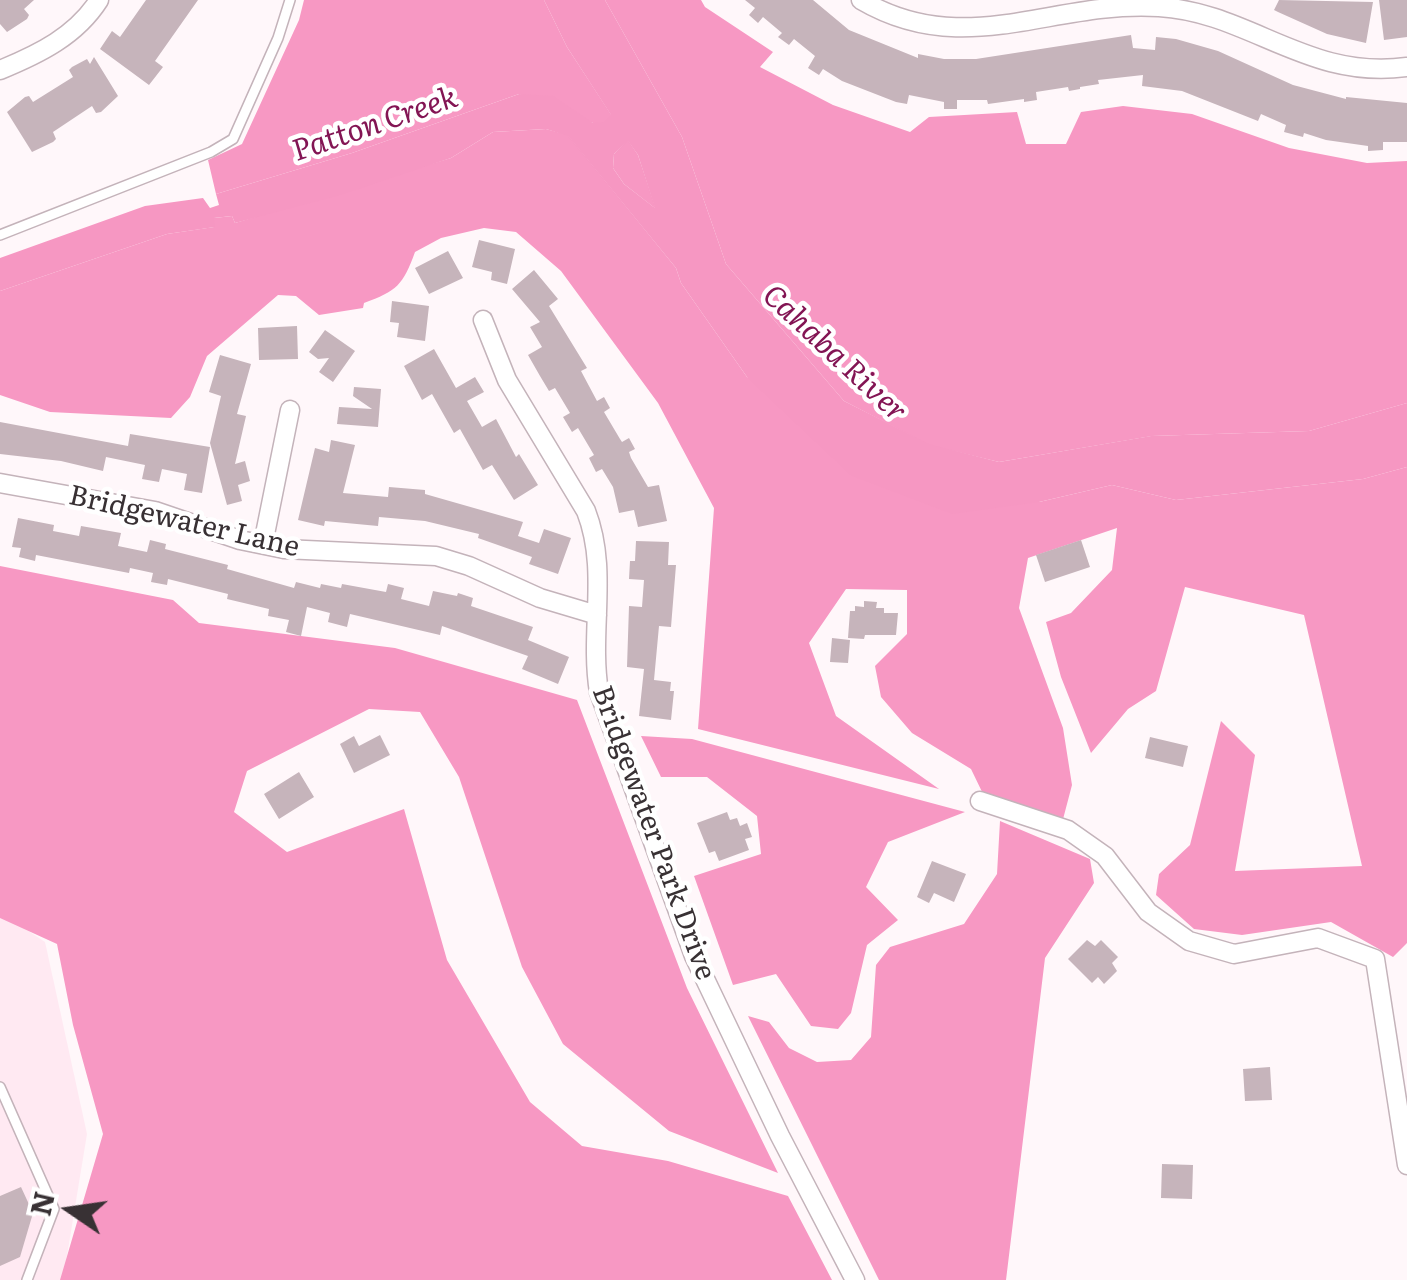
<!DOCTYPE html>
<html>
<head>
<meta charset="utf-8">
<style>
  body { margin:0 }
  #map { position:relative; width:1407px; height:1280px; overflow:hidden; background:#fff7fa; font-family:Literata,serif }
  canvas { display:block }
  .north { position:absolute; left:20px; top:1160px; width:100px; height:100px; -webkit-text-stroke:8px #fff; paint-order:stroke; rotate:283deg; font-size:28px; font-weight:700; line-height:40px; text-align:center; color:#383134 }
  .north::after { content:''; display:block; margin:auto; width:35px; height:45px; background:#383134; clip-path:polygon(50% 0,100% 100%,50% 72%,0 100%) }
</style>
</head>
<body>
<div id="map">
<canvas width="1407" height="1280"></canvas>
<div class="north">N</div>
</div>
<script>
const ctx = document.querySelector('canvas').getContext('2d');
ctx.lineJoin = 'round';
function fill(path, color) {
  ctx.fillStyle = color;
  ctx.fill(path, 'evenodd');
}
function stroke(path, color, width, dash) {
  ctx.strokeStyle = color;
  ctx.lineWidth = width;
  ctx.lineCap = dash ? 'butt' : 'round';
  ctx.setLineDash(dash || []);
  ctx.stroke(path);
}
function write(font, color, halo, rows, align = 'center') {
  ctx.font = font + ' Literata,serif';
  ctx.lineWidth = 9;
  ctx.setLineDash([]);
  ctx.textBaseline = 'middle';
  ctx.strokeStyle = halo;
  ctx.fillStyle = color;
  for (const [text, x, y, turn = 0] of rows) {
    ctx.save();
    ctx.translate(x, y);
    ctx.rotate((+turn || 0) * Math.PI / 180);
    ctx.textAlign = isNaN(turn) ? turn : align;
    if (halo) ctx.strokeText(text, 0, 0);
    ctx.fillText(text, 0, 0);
    ctx.restore();
  }
}
const built = new Path2D(`
  M 0,912 L 45,942 L 87,1134 L 63,1280 L 0,1280 Z`);
const forest = new Path2D(`
  M 304,0 L 544,0 L 567,47 L 612,116 L 604,123 L 593,123 L 519,94 L 352,153 L 216,194 L 208,160 L 242,144 L 299,20 Z
  M 605,0 L 701,0 L 705,7 L 773,52 L 760,67 L 833,105 L 910,132 L 929,117 L 1017,112 L 1026,144 L 1066,144 L 1081,112 L 1123,106 L 1192,114 L 1289,148 L 1367,163 L 1407,161 L 1407,403 L 1309,431 L 1152,436 L 999,462 L 929,445 L 844,401 L 726,264 L 682,137 Z
  M 546,129 L 568,135 L 676,268 L 681,283 L 747,377 L 1039,502 L 1112,485 L 1176,500 L 1363,479 L 1407,467 L 1407,943 L 1393,957 L 1331,922 L 1242,935 L 1194,929 L 1156,895 L 1159,874 L 1190,845 L 1221,721 L 1255,755 L 1235,871 L 1362,866 L 1304,615 L 1185,587 L 1156,691 L 1128,709 L 1091,753 L 1061,677 L 1046,622 L 1071,613 L 1112,570 L 1117,528 L 1028,558 L 1019,608 L 1063,728 L 1072,785 L 1062,823 L 985,798 L 971,769 L 912,733 L 881,697 L 875,666 L 907,634 L 907,590 L 846,589 L 809,643 L 836,716 L 939,789 L 698,729 L 714,508 L 658,403 L 561,271 L 516,232 L 484,228 L 441,238 L 415,252 C 403,285 397,291 364,303 L 363,308 L 319,315 L 296,296 L 278,295 L 207,356 L 190,397 L 171,418 L 50,412 L 0,395 L 0,291 L 167,234 L 214,227 L 214,218 L 232,216 L 235,223 L 451,158 L 493,132 Z
  M 628,140 L 638,155 L 656,209 L 624,184 L 613,168 L 614,154 Z
  M 0,566 L 173,600 L 199,623 L 395,648 L 577,700 L 687,988 L 778,1173 L 669,1131 L 563,1044 L 522,967 L 459,777 L 420,712 L 369,709 L 247,771 L 234,812 L 287,852 L 404,809 L 447,960 L 530,1102 L 582,1146 L 668,1161 L 788,1196 L 832,1280 L 60,1280 L 103,1134 L 73,1025 L 57,944 L 0,918 Z
  M 641,736 L 692,739 L 965,812 L 888,842 L 866,887 L 898,920 L 867,945 L 851,1013 L 838,1029 L 811,1026 L 776,974 L 733,985 L 694,876 L 761,854 L 757,816 L 707,777 L 661,777 Z
  M 1000,821 L 1090,859 L 1094,883 L 1045,958 L 1006,1280 L 879,1280 L 748,1016 L 769,1022 L 789,1048 L 817,1062 L 851,1060 L 871,1037 L 876,965 L 890,947 L 964,924 L 997,874 Z`);
const water = new Path2D(`
  M 544,0 L 605,0 L 682,137 L 726,264 L 844,401 L 929,444 L 999,462 L 1151,436 L 1309,431 L 1407,403 L 1407,467 L 1363,479 L 1176,500 L 1112,485 L 1039,502 L 952,514 L 852,476 L 747,377 L 681,283 L 676,268 L 568,136 L 546,129 L 493,132 L 451,158 L 341,195 L 235,223 L 232,216 L 214,218 L 215,227 L 167,234 L 0,291 L 0,258 L 145,206 L 203,198 L 210,208 L 219,205 L 216,194 L 352,153 L 519,94 L 553,96 L 593,123 L 604,122 L 611,115 L 567,47 ZM 628,141 L 638,155 L 655,208 L 624,184 L 613,168 L 614,154 Z`);
const building = new Path2D(`
  M 0,0 L 34,0 L 24,9 L 29,15 L 27,19 L 7,32 L 0,24 Z
  M 146,0 L 198,0 L 155,61 L 163,67 L 149,85 L 100,49 L 112,31 L 120,37 Z
  M 745,0 L 813,0 L 849,30 L 918,58 L 918,54 L 944,59 L 976,59 L 1131,35 L 1133,48 L 1155,50 L 1156,37 L 1176,39 L 1218,51 L 1293,85 L 1346,99 L 1346,97 L 1407,103 L 1407,142 L 1383,142 L 1383,150 L 1368,151 L 1368,146 L 1326,140 L 1304,133 L 1303,137 L 1284,132 L 1286,125 L 1261,114 L 1258,121 L 1182,91 L 1142,86 L 1143,75 L 1098,80 L 1099,84 L 1080,87 L 1080,89 L 1069,91 L 1068,87 L 1036,92 L 1037,100 L 1024,102 L 1024,99 L 988,104 L 987,100 L 957,100 L 957,109 L 944,109 L 944,102 L 909,95 L 907,104 L 896,102 L 842,81 L 823,69 L 819,75 L 808,68 L 815,56 L 794,39 L 789,45 L 778,37 L 782,33 L 763,17 L 758,23 L 749,15 L 755,8 Z
  M 1279,0 L 1373,2 L 1366,43 L 1327,34 L 1278,12 L 1274,10 Z
  M 1379,0 L 1407,0 L 1407,37 L 1384,40 Z
  M 94,57 L 118,96 L 101,112 L 96,113 L 92,106 L 53,132 L 56,139 L 53,142 L 32,152 L 7,112 L 25,97 L 29,96 L 33,102 L 73,77 L 69,70 L 72,67 L 87,59 L 90,64 Z
  M 479,240 L 515,249 L 507,284 L 491,280 L 492,272 L 472,267 Z
  M 448,251 L 463,278 L 429,294 L 415,268 Z
  M 534,270 L 558,299 L 549,306 L 587,368 L 581,371 L 597,401 L 604,397 L 610,408 L 604,412 L 620,439 L 622,442 L 629,438 L 635,449 L 629,452 L 631,458 L 648,487 L 659,485 L 667,521 L 638,527 L 634,510 L 619,513 L 613,487 L 602,469 L 596,472 L 589,458 L 594,455 L 578,428 L 572,432 L 563,417 L 570,413 L 555,388 L 549,391 L 540,376 L 528,355 L 542,347 L 530,327 L 540,322 L 512,289 Z
  M 392,301 L 429,306 L 425,341 L 397,337 L 399,323 L 390,322 Z
  M 297,326 L 298,359 L 259,360 L 258,328 Z
  M 325,330 L 355,351 L 333,382 L 319,372 L 329,358 L 318,359 L 309,352 Z
  M 434,349 L 456,388 L 475,377 L 484,392 L 467,401 L 482,427 L 496,419 L 516,457 L 519,454 L 538,485 L 514,500 L 492,465 L 483,470 L 460,429 L 454,433 L 432,394 L 422,400 L 404,366 Z
  M 220,355 L 251,364 L 237,414 L 246,416 L 235,464 L 245,461 L 250,481 L 238,485 L 242,501 L 227,505 L 210,443 L 221,396 L 209,392 Z
  M 354,387 L 381,389 L 378,427 L 337,424 L 339,407 L 372,409 L 353,396 Z
  M 0,422 L 128,446 L 130,434 L 210,447 L 202,493 L 184,490 L 187,474 L 162,469 L 159,482 L 142,479 L 145,465 L 106,457 L 103,471 L 61,461 L 0,454 Z
  M 331,440 L 355,445 L 343,493 L 388,497 L 389,487 L 425,490 L 425,494 L 523,522 L 518,536 L 539,543 L 544,529 L 571,538 L 558,574 L 529,564 L 532,557 L 478,538 L 479,534 L 425,521 L 379,517 L 378,526 L 325,521 L 324,526 L 298,520 L 315,448 L 329,452 Z
  M 18,518 L 54,525 L 53,531 L 79,536 L 81,526 L 121,533 L 118,546 L 147,552 L 150,540 L 166,544 L 165,549 L 228,565 L 227,569 L 294,588 L 296,582 L 320,588 L 321,584 L 341,588 L 342,584 L 386,592 L 388,584 L 404,588 L 401,599 L 429,606 L 433,591 L 457,596 L 458,593 L 473,598 L 471,606 L 533,627 L 528,640 L 569,657 L 558,684 L 522,669 L 528,656 L 442,626 L 440,635 L 350,614 L 347,627 L 328,622 L 330,613 L 307,607 L 301,636 L 286,632 L 289,620 L 268,616 L 269,609 L 227,599 L 228,594 L 168,579 L 167,585 L 151,582 L 153,573 L 130,568 L 129,573 L 36,555 L 35,561 L 19,557 L 21,548 L 12,547 Z
  M 1081,540 L 1090,567 L 1045,582 L 1036,555 Z
  M 636,541 L 669,542 L 668,565 L 676,565 L 671,627 L 659,626 L 654,680 L 671,682 L 670,691 L 674,691 L 671,720 L 639,716 L 644,669 L 627,667 L 629,606 L 642,607 L 644,580 L 629,579 L 630,561 L 635,561 Z
  M 864,601 L 877,602 L 876,608 L 884,608 L 884,613 L 898,613 L 896,635 L 865,635 L 864,639 L 848,638 L 850,611 L 855,611 L 855,606 L 864,607 Z
  M 832,638 L 850,640 L 848,663 L 830,662 Z
  M 380,735 L 390,755 L 354,773 L 340,744 L 354,736 L 359,746 Z
  M 1150,737 L 1188,746 L 1183,767 L 1145,758 Z
  M 299,772 L 314,797 L 279,819 L 264,794 Z
  M 727,812 L 730,820 L 737,818 L 740,826 L 747,823 L 752,837 L 745,839 L 749,850 L 719,861 L 715,851 L 709,853 L 697,823 Z
  M 932,861 L 966,874 L 954,902 L 934,893 L 929,903 L 917,897 Z
  M 1087,940 L 1095,946 L 1101,940 L 1118,957 L 1112,963 L 1117,971 L 1104,984 L 1098,977 L 1092,983 L 1068,959 Z
  M 1270,1067 L 1272,1100 L 1245,1101 L 1243,1069 Z
  M 1162,1164 L 1193,1165 L 1192,1199 L 1161,1198 Z
  M 21,1187 L 33,1213 L 20,1257 L 0,1266 L 0,1196 Z`);
const lane = new Path2D(`
  M 0,235 L 211,152 L 233,139 L 278,38 L 290,0
  M 0,1087 L 54,1209 L 27,1280`);
const street = new Path2D(`
  M 861,0 C 965,61 1051,0 1159,7 C 1249,12 1308,81 1407,67
  M 0,70 C 39,54 76,36 99,0
  M 483,320 L 507,380 L 586,511 C 609,570 589,631 599,692 L 694,956 L 780,1136 L 855,1280
  M 0,483 L 155,511 L 240,540 L 284,549 L 436,556 L 469,566 L 540,598 L 597,615
  M 263,544 L 290,410
  M 980,801 L 1068,830 L 1105,856 L 1148,912 L 1189,941 L 1234,954 L 1318,938 L 1375,959 L 1407,1165`);
const streetNames = [
  ["Bridgewater Lane",184,522,13],
  ["Bridgewater Park Drive",653,833,70]
];
const waterNames = [
  ["Patton Creek",375,125,-19],
  ["Cahaba River",834,354,43]
];
fill(built, '#ffe9f2');
fill(forest, '#f798c3');
fill(water, '#f697c2');
fill(building, '#c6b4bb');
stroke(lane, '#c4b3ba', 12);
stroke(street, '#c4b3ba', 21);
stroke(lane, '#fff', 9);
stroke(street, '#fff', 18);
write('28px', '#383134', '#fff', streetNames);
write('italic 30px', '#831554', '#fff', waterNames);
</script>
</body>
</html>
